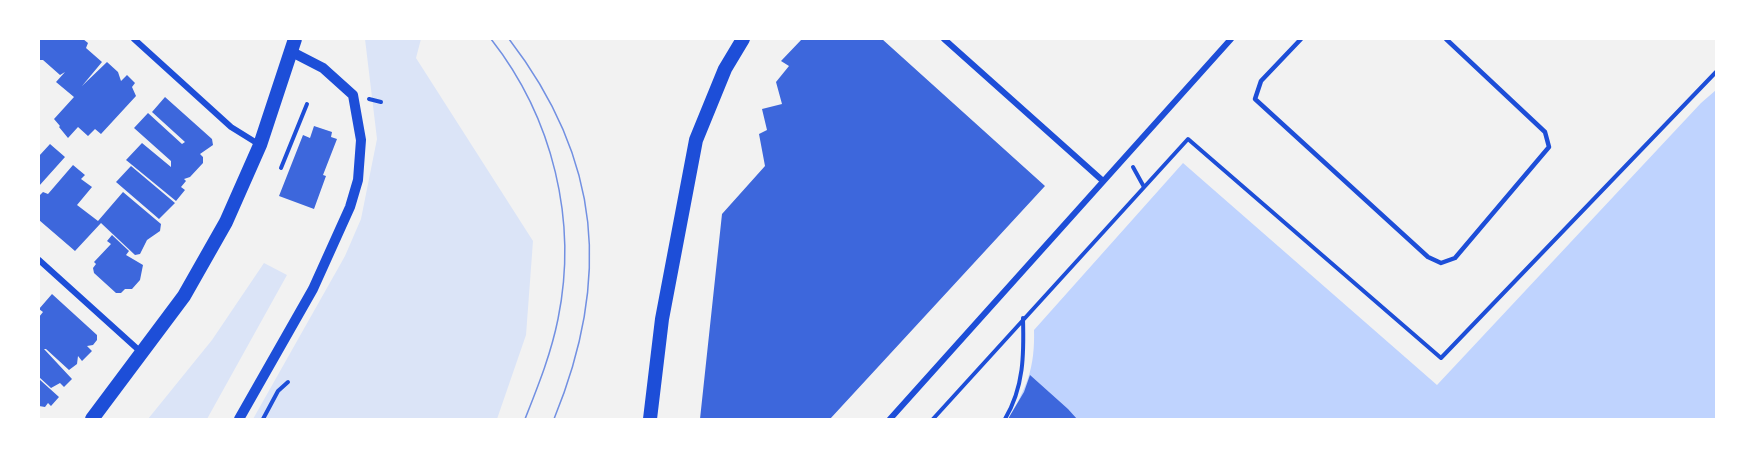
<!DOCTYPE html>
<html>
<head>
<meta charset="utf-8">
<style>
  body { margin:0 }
  #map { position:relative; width:1755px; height:458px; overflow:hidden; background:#f2f2f2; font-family:Cabin,sans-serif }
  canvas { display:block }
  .frame { position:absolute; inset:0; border:40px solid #fff; pointer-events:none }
</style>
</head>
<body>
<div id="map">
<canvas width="1755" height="458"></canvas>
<div class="frame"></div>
</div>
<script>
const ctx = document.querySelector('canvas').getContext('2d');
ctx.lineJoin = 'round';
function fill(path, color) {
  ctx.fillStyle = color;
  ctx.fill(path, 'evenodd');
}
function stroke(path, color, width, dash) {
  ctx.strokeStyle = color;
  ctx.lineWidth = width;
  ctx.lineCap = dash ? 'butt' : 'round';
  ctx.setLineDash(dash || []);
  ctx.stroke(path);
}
const green = new Path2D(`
  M 365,39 L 421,39 L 416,58 L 533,241 L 526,335 L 497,419 L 253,419 L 345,256 L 361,219 L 377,139 Z
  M 264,263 L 287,275 L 207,419 L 148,419 L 212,340 Z`);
const water = new Path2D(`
  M 1716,90 L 1716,419 L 1008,419 C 1027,387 1035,368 1034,330 L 1183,163 L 1437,385 L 1701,103 Z`);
const building = new Path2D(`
  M 39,39 L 83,39 L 88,43 L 86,48 L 102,62 L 82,86 L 107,62 L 118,72 L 121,81 L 127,75 L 135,83 L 132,87 L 136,96 L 101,134 L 95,129 L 88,136 L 78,127 L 68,138 L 59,127 L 60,126 L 54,119 L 74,97 L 56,82 L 65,72 L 60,75 L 43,60 L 39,60 Z
  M 802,39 L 882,39 L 1045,186 L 830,419 L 700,419 L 722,214 L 765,166 L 759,134 L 767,130 L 762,109 L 782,104 L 776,82 L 789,66 L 781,61 Z
  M 165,97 L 212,139 L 213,145 L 200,154 L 203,157 L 203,163 L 190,177 L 184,179 L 186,181 L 181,187 L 185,190 L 176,201 L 126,160 L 142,143 L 171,167 L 171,161 L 134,128 L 148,113 L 182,144 L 185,142 L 152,112 Z
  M 314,126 L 332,132 L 331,137 L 337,139 L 323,175 L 326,176 L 314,209 L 279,196 L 303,135 L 310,138 Z
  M 50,144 L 65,157 L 39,186 L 39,156 Z
  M 73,165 L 85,175 L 81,179 L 92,187 L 77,205 L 98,221 L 123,192 L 161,224 L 160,231 L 147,240 L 140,254 L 135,255 L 101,223 L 75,251 L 39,220 L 39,196 L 43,192 L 48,194 Z
  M 131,166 L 175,203 L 159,219 L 116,182 Z
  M 112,235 L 129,251 L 126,255 L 143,265 L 140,280 L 132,289 L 125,289 L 121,293 L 116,293 L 94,273 L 93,268 L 96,264 L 94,262 L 111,244 L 107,241 Z
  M 52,294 L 97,335 L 97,340 L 93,345 L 87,346 L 92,351 L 82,361 L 78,356 L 77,364 L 69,370 L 46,349 L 44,349 L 72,379 L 64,387 L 60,383 L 51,388 L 39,377 L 39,317 L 43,312 L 39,309 Z
  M 1030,375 L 1068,409 L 1077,419 L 1008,419 L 1024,392 Z
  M 39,379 L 59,397 L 51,406 L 48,403 L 45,407 L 39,406 Z`);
const path = new Path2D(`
  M 369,99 L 381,102
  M 1133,167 L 1144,187
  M 281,168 L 307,104
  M 263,419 L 278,391 L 288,382
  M 933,419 L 1188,139 L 1441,358 L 1716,72
  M 1005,419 C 1024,387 1024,354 1023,318`);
const service = new Path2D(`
  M 1301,39 L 1261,81 L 1255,99 L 1428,257 L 1441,263 L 1455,258 L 1549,147 L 1545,132 L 1446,39`);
const minor = new Path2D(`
  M 134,39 L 231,127 L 260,145
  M 944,39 L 1103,181
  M 39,260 L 142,353
  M 890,419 L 1231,39`);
const tertiary = new Path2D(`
  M 239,419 L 313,289 L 350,207 L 358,180 L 361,140 L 353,95 L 323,68 L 290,51`);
const primary = new Path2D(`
  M 92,419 L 184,296 L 226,222 L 260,145 L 295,39
  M 650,419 L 662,319 L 696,140 L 725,69 L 743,39`);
const tram = new Path2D(`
  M 491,39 C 553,118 578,221 558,319 C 551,354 538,386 525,419
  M 509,39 C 602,160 611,280 554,419`);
fill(green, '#dbe4f7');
fill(water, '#bfd3fe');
fill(building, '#3d67dc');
stroke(path, '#1d4ed8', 4);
stroke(service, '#1d4ed8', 4.5);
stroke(minor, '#1d4ed8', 6);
stroke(tertiary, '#1d4ed8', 10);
stroke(primary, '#1d4ed8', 14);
stroke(tram, '#7290e2', 1.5);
</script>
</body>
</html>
